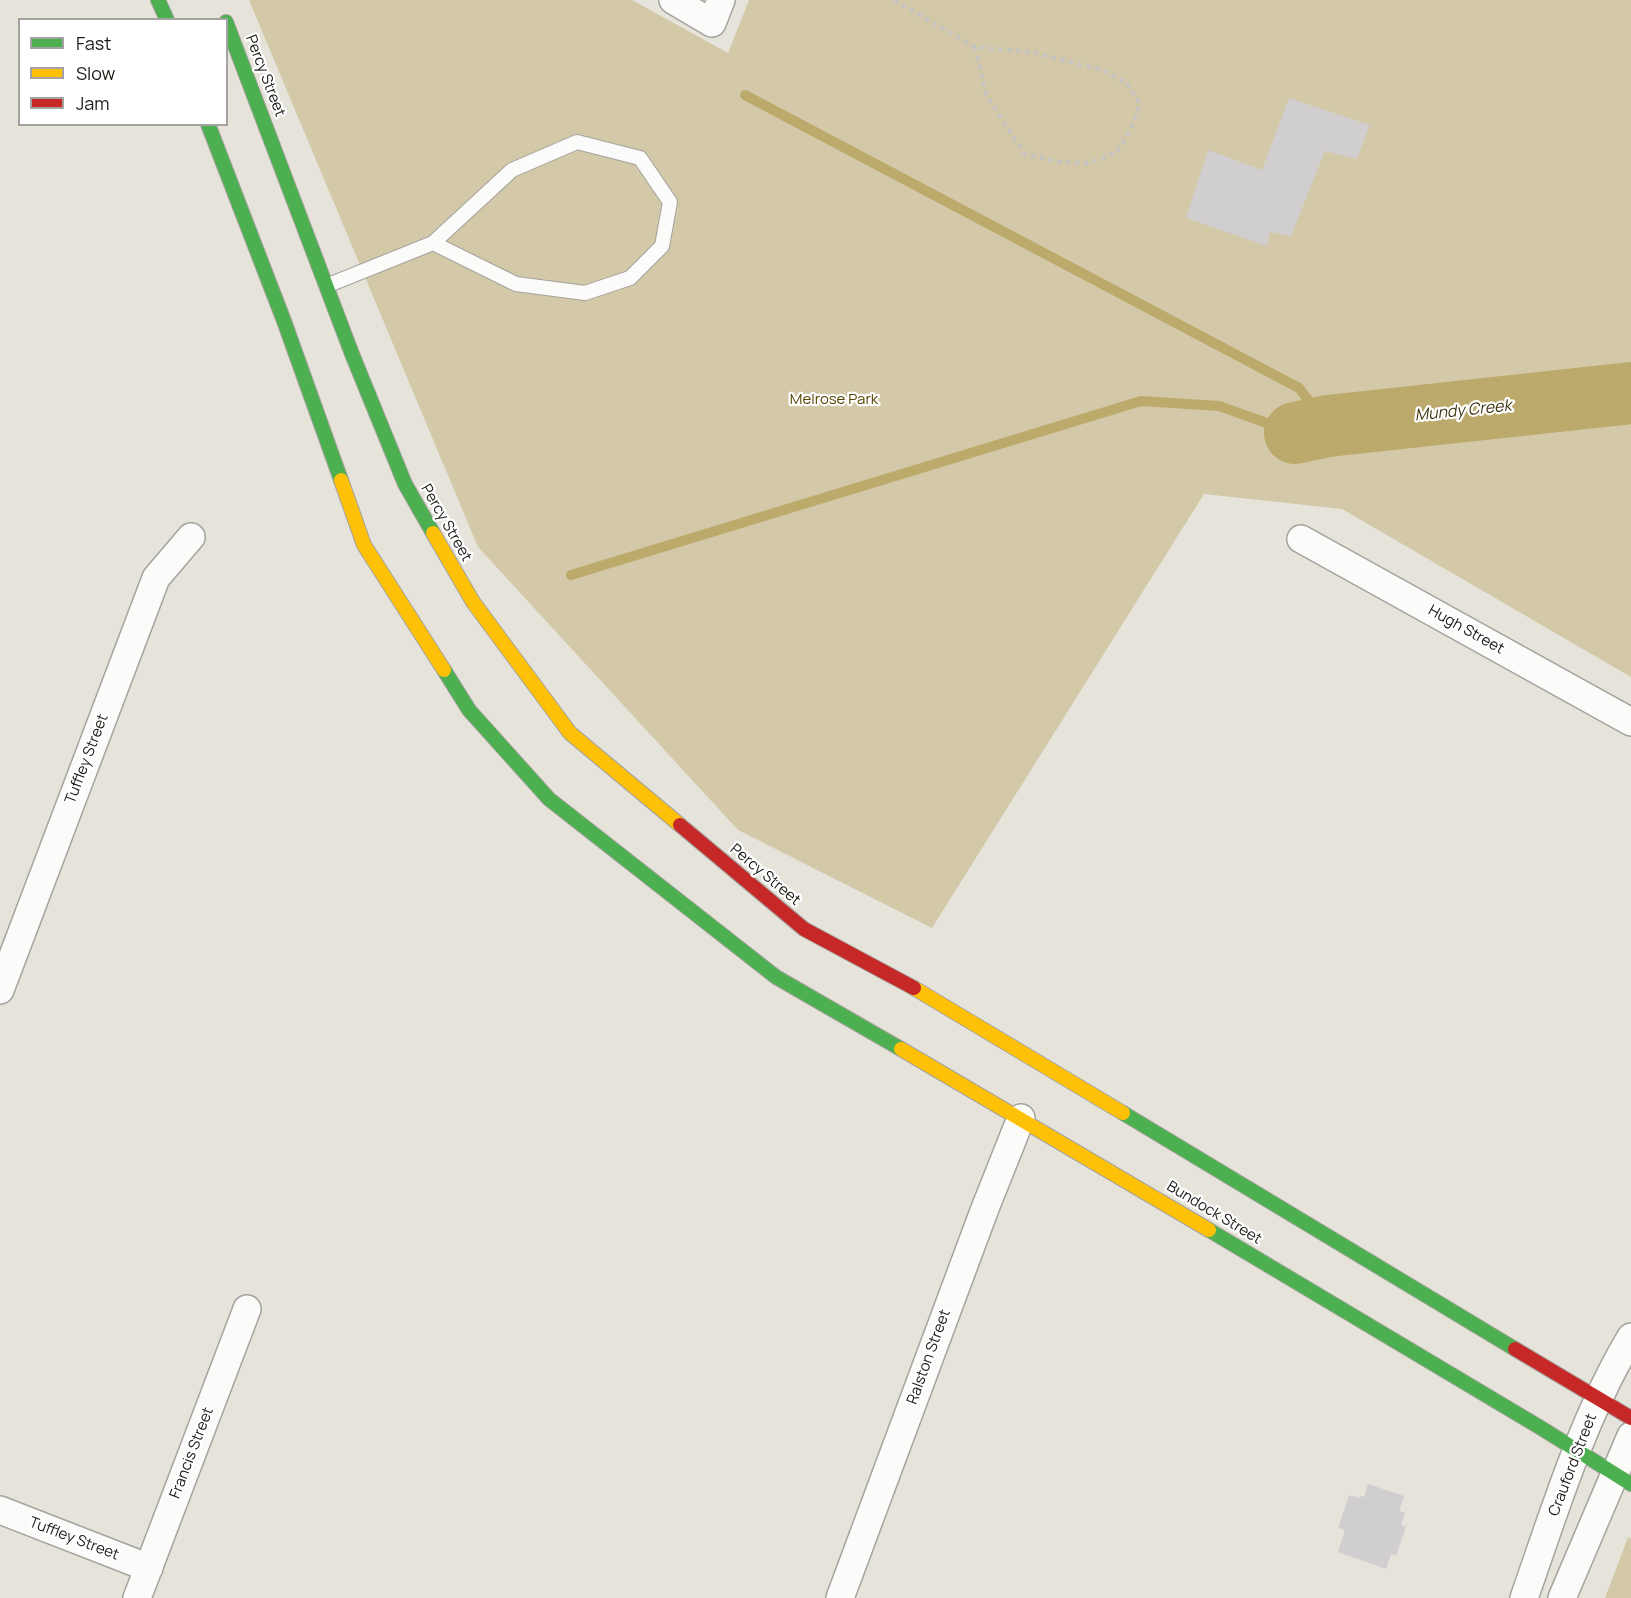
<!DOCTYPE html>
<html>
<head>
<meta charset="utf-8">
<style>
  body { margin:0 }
  #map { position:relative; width:1631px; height:1598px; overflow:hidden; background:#e6e3db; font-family:Manrope,sans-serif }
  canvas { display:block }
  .legend { position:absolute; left:18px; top:18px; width:210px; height:108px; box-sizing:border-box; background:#fff; border:2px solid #a4a3a1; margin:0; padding:8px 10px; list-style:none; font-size:18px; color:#1b1914 }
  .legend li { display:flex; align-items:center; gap:12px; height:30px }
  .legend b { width:30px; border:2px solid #a4a3a1 }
</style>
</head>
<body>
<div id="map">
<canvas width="1631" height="1598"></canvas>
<ul class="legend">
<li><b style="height:8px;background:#4caf50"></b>Fast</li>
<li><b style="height:8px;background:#ffc107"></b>Slow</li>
<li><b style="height:8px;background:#c62828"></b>Jam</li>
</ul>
</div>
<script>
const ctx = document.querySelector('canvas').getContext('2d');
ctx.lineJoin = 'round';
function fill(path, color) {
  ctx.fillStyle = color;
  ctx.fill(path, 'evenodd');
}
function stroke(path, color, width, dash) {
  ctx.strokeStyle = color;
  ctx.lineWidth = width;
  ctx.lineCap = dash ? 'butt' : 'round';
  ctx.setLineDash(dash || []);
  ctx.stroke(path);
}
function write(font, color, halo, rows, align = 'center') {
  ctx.font = font + ' Manrope,sans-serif';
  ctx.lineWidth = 4.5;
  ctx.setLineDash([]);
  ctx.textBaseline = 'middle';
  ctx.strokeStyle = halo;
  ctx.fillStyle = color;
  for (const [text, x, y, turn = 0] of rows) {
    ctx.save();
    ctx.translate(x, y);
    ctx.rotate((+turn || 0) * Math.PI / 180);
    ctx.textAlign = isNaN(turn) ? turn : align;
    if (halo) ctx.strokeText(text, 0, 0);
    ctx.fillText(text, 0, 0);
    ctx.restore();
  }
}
const green = new Path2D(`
  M 249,0 L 632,0 L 728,53 L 749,0 L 1631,0 L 1631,677 L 1342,509 L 1204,494 L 932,928 L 738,830 L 478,547 Z
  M 1628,1537 L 1631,1539 L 1631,1598 L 1605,1598 Z`);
const stream = new Path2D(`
  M 745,95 L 1299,388 L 1328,426
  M 571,575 L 1141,401 L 1219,406 L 1295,433`);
const river = new Path2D(`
  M 1295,433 L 1328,426 L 1631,393`);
const building = new Path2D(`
  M 1289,98 L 1370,125 L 1357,159 L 1325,151 L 1291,236 L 1270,232 L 1267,246 L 1186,218 L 1208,150 L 1262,170 Z
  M 1368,1484 L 1404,1496 L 1399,1511 L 1405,1513 L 1401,1525 L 1406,1527 L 1396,1556 L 1391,1554 L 1386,1569 L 1338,1552 L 1345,1530 L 1338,1528 L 1349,1495 L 1359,1498 L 1360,1496 L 1364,1497 Z`);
const path = new Path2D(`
  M 894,0 L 975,47 L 1032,52 L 1102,70 L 1127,83 L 1140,104 L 1131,129 L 1117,152 L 1089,163 L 1058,162 L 1025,154 L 986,95 L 975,47`);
const lane = new Path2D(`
  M 326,286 L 433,243 L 512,170 L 577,142 L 640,158 L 670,202 L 662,246 L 630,278 L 585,293 L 516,284 L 433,243`);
const street = new Path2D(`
  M 673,0 L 712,23 L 721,0
  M 1301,539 L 1631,722
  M 0,990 L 156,578 L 191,537
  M 0,1510 L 149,1568
  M 137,1598 L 247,1309
  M 840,1598 L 984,1211 L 1021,1118
  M 1524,1598 C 1555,1510 1583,1417 1631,1337
  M 1562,1598 L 1631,1436`);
const fast = new Path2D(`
  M 158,0 L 167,20
  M 226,22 L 352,354 L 405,484 L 433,533
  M 208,124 L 284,321 L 341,480
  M 444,670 L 469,710 L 549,799 L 776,977 L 901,1049
  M 1123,1113 L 1515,1349
  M 1209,1230 L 1541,1428 L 1631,1484`);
const slow = new Path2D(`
  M 341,480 L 364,545 L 444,670
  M 433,533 L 473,602 L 570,733 L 680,825
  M 914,988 L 1123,1113
  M 901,1049 L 1209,1230`);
const jam = new Path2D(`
  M 680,825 L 804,929 L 914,988
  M 1515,1349 L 1631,1418`);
const streetNames = [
  ["Percy Street",265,76,69],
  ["Percy Street",446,523,60],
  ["Hugh Street",1466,630,29],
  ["Tuffley Street",87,759,-69],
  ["Percy Street",765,875,40],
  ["Bundock Street",1214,1213,31],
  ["Ralston Street",929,1357,-70],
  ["Francis Street",192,1453,-69],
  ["Crauford Street",1573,1465,-69],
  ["Tuffley Street",74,1539,21]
];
const parkNames = [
  ["Melrose Park",834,400]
];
const waterNames = [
  ["Mundy Creek",1463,411,-6]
];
fill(green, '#d3c9a8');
stroke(stream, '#bbaa6b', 10);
stroke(river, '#bbaa6b', 62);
fill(building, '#d0cece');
stroke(lane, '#a5a39d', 16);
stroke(street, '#a5a39d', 30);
stroke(fast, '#a5a39d', 16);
stroke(slow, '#a5a39d', 16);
stroke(jam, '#a5a39d', 16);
stroke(path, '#c6c4c1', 4, [4.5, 4.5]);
stroke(lane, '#fbfbfa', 14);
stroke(street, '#fbfbfa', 27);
stroke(fast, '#4caf50', 14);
stroke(slow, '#ffc107', 14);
stroke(jam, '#c62828', 14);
write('15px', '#1b1914', '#fff', streetNames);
write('15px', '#574600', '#fff', parkNames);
write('italic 16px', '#3e340f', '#fff', waterNames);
</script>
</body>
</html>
